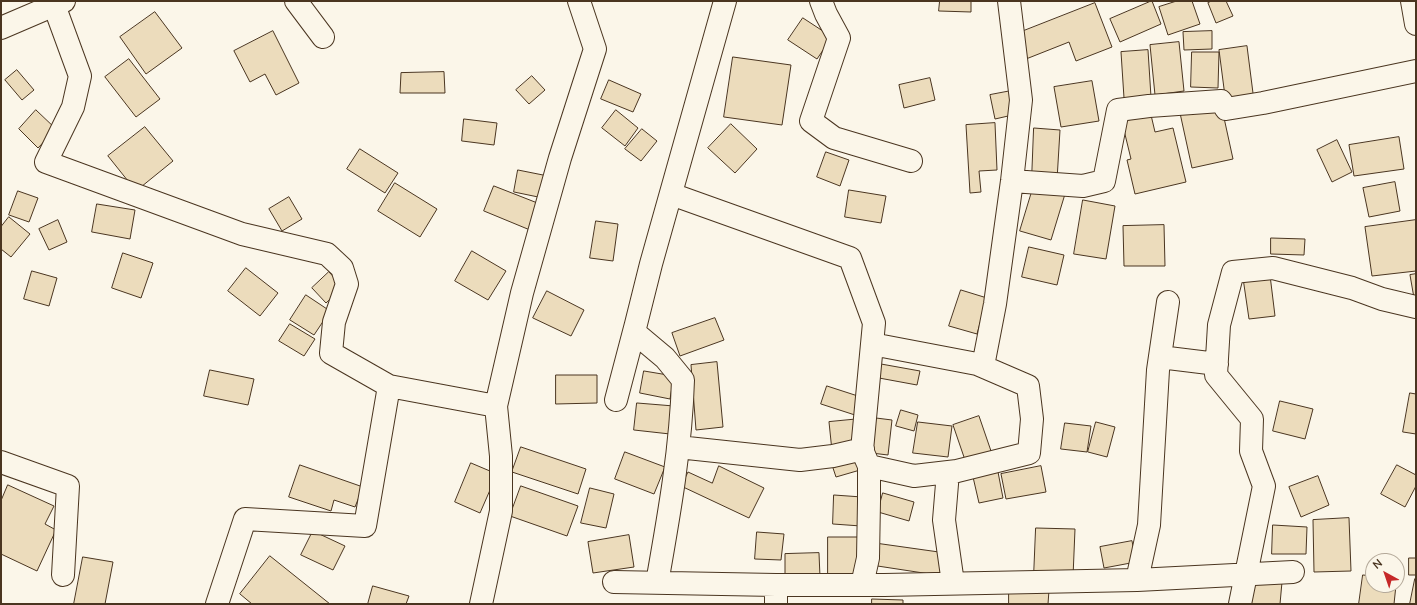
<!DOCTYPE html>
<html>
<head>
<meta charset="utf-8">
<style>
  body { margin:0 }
  #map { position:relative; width:1417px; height:605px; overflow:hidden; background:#fbf6e9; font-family:"Nunito Sans",sans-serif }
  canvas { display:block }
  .frame { position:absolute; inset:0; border:2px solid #4a3520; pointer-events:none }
  .north { position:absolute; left:1365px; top:553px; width:40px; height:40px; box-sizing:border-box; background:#fbf6e9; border:1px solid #b4a999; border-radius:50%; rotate:320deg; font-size:11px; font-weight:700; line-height:16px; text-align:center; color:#4a3520 }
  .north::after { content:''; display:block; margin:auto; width:14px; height:18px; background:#c62828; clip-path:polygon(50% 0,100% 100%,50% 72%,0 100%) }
</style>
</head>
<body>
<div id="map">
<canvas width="1417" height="605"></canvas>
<div class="frame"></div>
<div class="north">N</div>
</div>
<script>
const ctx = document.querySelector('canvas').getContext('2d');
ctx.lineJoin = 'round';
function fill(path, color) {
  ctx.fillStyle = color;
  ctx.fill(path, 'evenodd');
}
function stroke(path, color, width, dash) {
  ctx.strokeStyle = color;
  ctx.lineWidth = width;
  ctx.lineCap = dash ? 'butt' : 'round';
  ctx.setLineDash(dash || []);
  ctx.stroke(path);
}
const building = new Path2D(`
  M 940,1 L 971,1 L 971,12 L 939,11 Z
  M 1152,1 L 1161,24 L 1120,42 L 1110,19 Z
  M 1177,1 L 1192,1 L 1200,24 L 1168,35 L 1159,7 Z
  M 1212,1 L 1226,1 L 1233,16 L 1216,23 L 1208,3 Z
  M 1095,3 L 1112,47 L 1076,61 L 1069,42 L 1026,59 L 1016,34 Z
  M 155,12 L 182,48 L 146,74 L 120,37 Z
  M 803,18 L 832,37 L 817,59 L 788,40 Z
  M 273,31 L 299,83 L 276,95 L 265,74 L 250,82 L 234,51 Z
  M 1212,31 L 1212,49 L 1184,50 L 1183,32 Z
  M 1179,42 L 1184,91 L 1155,95 L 1150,45 Z
  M 1247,46 L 1254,101 L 1226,104 L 1219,50 Z
  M 1148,50 L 1151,97 L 1124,98 L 1121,52 Z
  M 1192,52 L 1219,52 L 1218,88 L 1191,87 Z
  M 733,57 L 791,65 L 782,125 L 724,117 Z
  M 129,59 L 160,99 L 136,117 L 105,77 Z
  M 17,70 L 34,90 L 22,100 L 5,80 Z
  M 444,72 L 445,93 L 400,93 L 401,73 Z
  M 532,76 L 545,90 L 529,104 L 516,90 Z
  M 930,78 L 935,100 L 904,108 L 899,85 Z
  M 609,80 L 641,94 L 633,112 L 601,99 Z
  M 1092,81 L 1099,121 L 1061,127 L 1054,87 Z
  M 1011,91 L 1017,114 L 995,119 L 990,95 Z
  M 1221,104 L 1233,159 L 1192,168 L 1180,113 Z
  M 36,110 L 56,129 L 38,148 L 19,129 Z
  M 616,110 L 638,128 L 625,146 L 602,128 Z
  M 1151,115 L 1155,132 L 1173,128 L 1186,182 L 1135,194 L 1127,160 L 1131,159 L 1122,122 Z
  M 464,119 L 497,123 L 494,145 L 462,141 Z
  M 995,123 L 997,170 L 979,171 L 981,192 L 970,193 L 966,125 Z
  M 731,124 L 757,149 L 735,173 L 708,148 Z
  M 145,127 L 173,161 L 136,191 L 108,156 Z
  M 1034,128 L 1060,130 L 1057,180 L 1032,179 Z
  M 642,129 L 657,141 L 641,161 L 625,149 Z
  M 1399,137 L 1404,169 L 1354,176 L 1349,145 Z
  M 1337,140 L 1352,172 L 1332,182 L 1317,150 Z
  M 360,149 L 398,173 L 385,193 L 347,169 Z
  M 826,152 L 849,160 L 840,186 L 817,177 Z
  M 518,170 L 548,176 L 543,198 L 514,192 Z
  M 1395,182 L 1400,211 L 1369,217 L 1363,188 Z
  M 395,183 L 437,209 L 420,237 L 378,211 Z
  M 1034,185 L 1065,194 L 1051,240 L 1020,231 Z
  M 494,186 L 540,204 L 530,230 L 484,211 Z
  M 849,190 L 886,196 L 881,223 L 845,217 Z
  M 18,191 L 38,198 L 29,222 L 9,215 Z
  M 289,197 L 302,219 L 282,231 L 269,209 Z
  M 1083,200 L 1115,206 L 1106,259 L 1074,254 Z
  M 97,204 L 135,210 L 130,239 L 92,232 Z
  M 9,217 L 30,234 L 11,257 L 1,249 L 1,227 Z
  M 58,220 L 67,242 L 49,250 L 39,229 Z
  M 1416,220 L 1416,271 L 1372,276 L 1365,227 Z
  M 596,221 L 618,224 L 613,261 L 590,258 Z
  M 1164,225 L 1165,266 L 1124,266 L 1123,226 Z
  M 1271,238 L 1305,239 L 1304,255 L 1271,254 Z
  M 1029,247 L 1064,255 L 1057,285 L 1022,277 Z
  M 472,251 L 506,271 L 488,300 L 455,281 Z
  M 123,253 L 153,263 L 141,298 L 112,288 Z
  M 246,268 L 278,293 L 260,316 L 228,291 Z
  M 32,271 L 57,278 L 49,306 L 24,299 Z
  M 329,272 L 343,287 L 326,303 L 312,288 Z
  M 1416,274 L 1416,298 L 1414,298 L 1410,275 Z
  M 1270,275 L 1275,316 L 1249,319 L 1243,278 Z
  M 961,290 L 987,298 L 977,334 L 949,326 Z
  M 547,291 L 584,310 L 571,336 L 533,318 Z
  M 306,295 L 330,311 L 314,335 L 290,320 Z
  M 715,318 L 724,340 L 680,356 L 672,333 Z
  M 290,324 L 315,339 L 304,356 L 279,341 Z
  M 717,362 L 723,427 L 696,430 L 691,365 Z
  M 881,364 L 920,371 L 917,385 L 879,378 Z
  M 210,370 L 254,379 L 248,405 L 204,396 Z
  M 644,371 L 674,376 L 670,399 L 640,393 Z
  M 556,375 L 597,375 L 597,403 L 556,404 Z
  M 827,386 L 864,398 L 858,416 L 821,404 Z
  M 1410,393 L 1416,394 L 1416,434 L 1403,432 Z
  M 1280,401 L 1313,409 L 1305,439 L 1273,431 Z
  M 637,403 L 674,406 L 670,434 L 634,430 Z
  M 901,410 L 918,415 L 914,431 L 896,426 Z
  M 979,416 L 991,451 L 965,460 L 953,425 Z
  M 868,417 L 892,420 L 888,455 L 863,452 Z
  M 860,419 L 862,448 L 832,451 L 829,422 Z
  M 918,422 L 952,426 L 948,457 L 913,453 Z
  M 1096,422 L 1115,427 L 1107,457 L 1088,452 Z
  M 1065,423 L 1091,426 L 1087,452 L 1061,449 Z
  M 521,447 L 586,469 L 578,494 L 512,472 Z
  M 862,449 L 867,468 L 836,477 L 830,459 Z
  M 625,452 L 665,467 L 654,494 L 615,479 Z
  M 471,463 L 497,474 L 480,513 L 455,502 Z
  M 300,465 L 363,487 L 355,507 L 334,500 L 331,511 L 289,497 Z
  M 1397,465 L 1416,475 L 1416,486 L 1405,507 L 1381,494 Z
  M 719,466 L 764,488 L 749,518 L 681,486 L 688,472 L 712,483 Z
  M 1041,466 L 1046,492 L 1006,499 L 1001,474 Z
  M 998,472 L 1003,498 L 979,503 L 973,477 Z
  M 1318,476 L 1329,505 L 1301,517 L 1289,487 Z
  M 8,485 L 54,506 L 45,524 L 56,530 L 37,571 L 1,554 L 1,501 Z
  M 521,486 L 578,506 L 567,536 L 510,516 Z
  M 590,488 L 614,494 L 606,528 L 581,523 Z
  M 883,493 L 914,502 L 909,521 L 878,512 Z
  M 834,495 L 862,497 L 861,526 L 833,524 Z
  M 1349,518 L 1351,571 L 1314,572 L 1313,520 Z
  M 1273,525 L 1307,527 L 1306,554 L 1272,554 Z
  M 1036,528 L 1075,529 L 1073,577 L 1034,576 Z
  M 313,531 L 345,546 L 333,570 L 301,555 Z
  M 757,532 L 784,534 L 781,560 L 755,559 Z
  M 629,535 L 634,567 L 593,573 L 588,542 Z
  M 828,537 L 865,537 L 864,575 L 828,574 Z
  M 1132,541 L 1136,562 L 1104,568 L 1100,547 Z
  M 875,543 L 946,553 L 943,576 L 871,565 Z
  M 819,553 L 820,577 L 785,578 L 785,554 Z
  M 270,556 L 330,604 L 252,604 L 240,594 Z
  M 83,557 L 113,562 L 105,604 L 74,604 Z
  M 1409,558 L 1416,558 L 1416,575 L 1409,575 Z
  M 1363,575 L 1373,576 L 1373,585 L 1396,585 L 1394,604 L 1359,604 Z
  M 1253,579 L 1282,582 L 1280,604 L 1250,604 Z
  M 1415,579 L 1416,580 L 1416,604 L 1410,604 Z
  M 373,586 L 409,596 L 406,604 L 368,604 Z
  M 1009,588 L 1049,590 L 1048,604 L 1009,604 Z
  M 872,599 L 903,600 L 903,604 L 872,604 Z`);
const minor = new Path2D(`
  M 296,1 L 323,37
  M 821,1 L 826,14 L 839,38 L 811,121 L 834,138 L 911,161
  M 1412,1 L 1416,24
  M 54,5 L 80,76 L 73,107 L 46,162 L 242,234 L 327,254 L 342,268 L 347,284 L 334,322 L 331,353 L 389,386 L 496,406
  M 1012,181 L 1083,186 L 1104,181 L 1118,110 L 1149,106 L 1221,101 L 1226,109 L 1263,103 L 1416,71
  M 671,194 L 850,258 L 874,323 L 862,450 L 869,466 L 869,501 L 868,558 L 862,585
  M 634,332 L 665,358 L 683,380 C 681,448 669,515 657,583
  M 1160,357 L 1217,364
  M 983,366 L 995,304 L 1012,181 L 1021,100 L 1009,1
  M 616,400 L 636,324 L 651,264 L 725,1
  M 678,447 L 800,460 L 833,456 L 863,449
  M 1,462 L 68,486 L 63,575
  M 869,466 L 914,476 L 957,471 L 1029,453 L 1032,419 L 1028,386 L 977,364 L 872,344
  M 948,472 L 944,520 L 953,583
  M 1137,580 L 1149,525 L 1158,370 L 1168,302
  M 614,582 L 776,585
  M 217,604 L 245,519 L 365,526 L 389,386
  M 481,604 L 501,511 L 501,456 L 496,406 L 522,293 L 560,158 L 595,49 L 579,1
  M 776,604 L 776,585 L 884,585 L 1137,580 L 1293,572
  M 1240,604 L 1264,486 L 1251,451 L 1252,419 L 1216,375 L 1219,325 L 1233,272 L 1273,268 L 1352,288 L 1382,299 L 1416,307`);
const tertiary = new Path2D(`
  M 1,28 L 64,1`);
fill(building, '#ecdcbc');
stroke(building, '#4a3520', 1);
stroke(minor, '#4a3520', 24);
stroke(tertiary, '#4a3520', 24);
stroke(minor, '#fbf6e9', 22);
stroke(tertiary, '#fbf6e9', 22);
</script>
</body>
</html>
